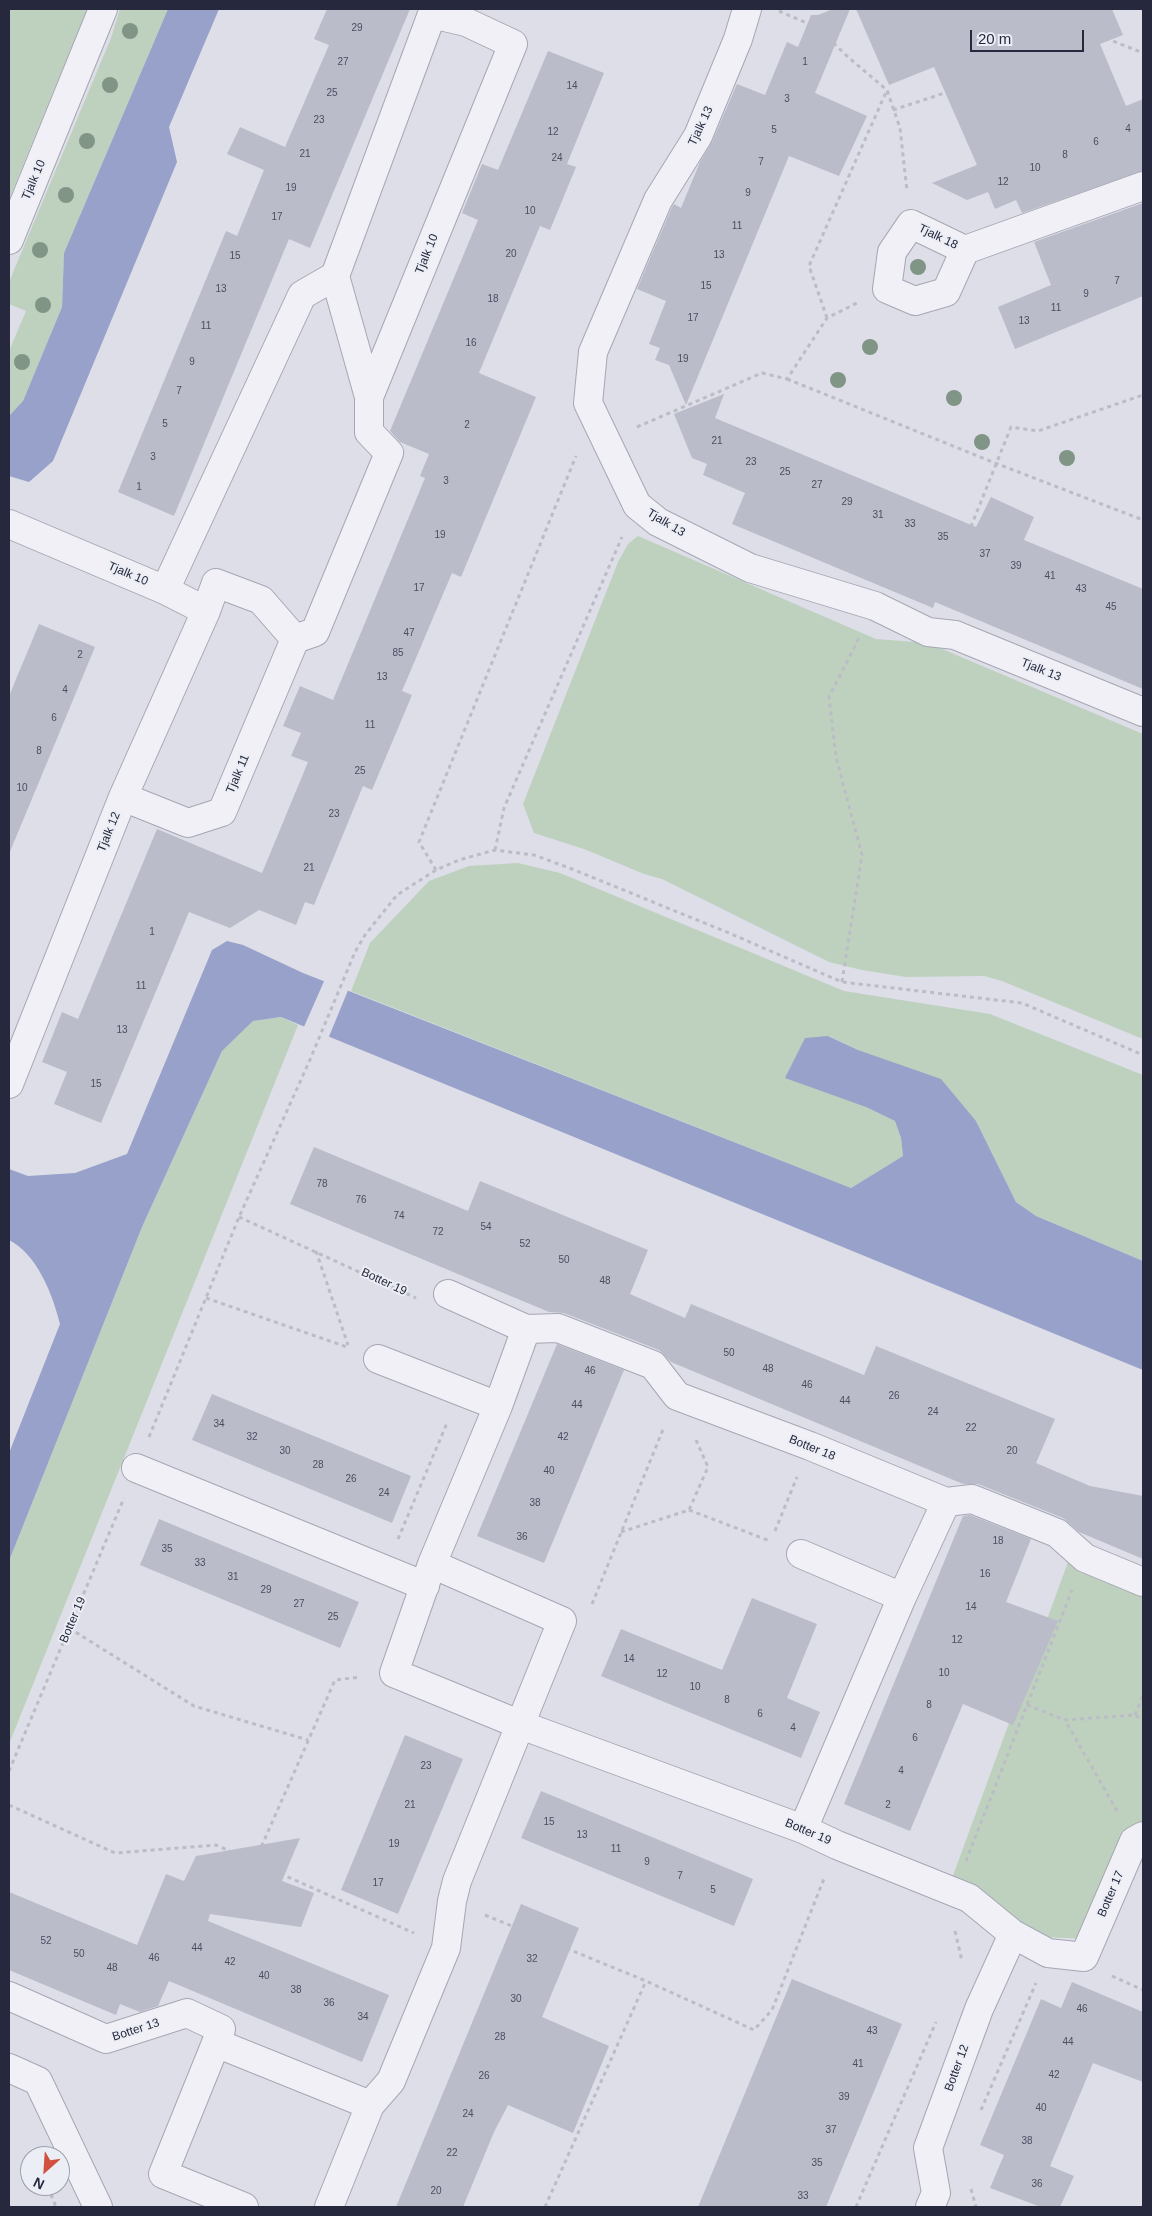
<!DOCTYPE html>
<html>
<head>
<meta charset="utf-8">
<style>
  body { margin:0 }
  #map { position:relative; width:1152px; height:2216px; overflow:hidden; background:#dddee7; font-family:Arial,sans-serif }
  canvas { display:block }
  .frame { position:absolute; inset:0; border:10px solid #26283e; pointer-events:none }
  .north { position:absolute; left:20px; top:2146px; width:50px; height:50px; box-sizing:border-box; background:#eceef5; border:1px solid #9d9fac; border-radius:50%; rotate:206deg; font-size:14px; font-weight:700; line-height:20px; text-align:center; color:#26283e }
  .north::after { content:''; display:block; margin:auto; width:18px; height:22px; background:#d1503e; clip-path:polygon(50% 0,100% 100%,50% 72%,0 100%) }
  .scale { position:absolute; left:970px; top:30px; width:114px; height:22px; box-sizing:border-box; border:2px solid #26283e; border-top:0; padding-left:6px; font-size:15px; line-height:18px; white-space:nowrap; color:#26283e; -webkit-text-stroke:4px #eceef5; paint-order:stroke }
</style>
</head>
<body>
<div id="map">
<canvas width="1152" height="2216"></canvas>
<div class="frame"></div>
<div class="north">N</div>
<div class="scale">20 m</div>
</div>
<script>
const ctx = document.querySelector('canvas').getContext('2d');
ctx.lineJoin = 'round';
function fill(path, color) {
  ctx.fillStyle = color;
  ctx.fill(path, 'evenodd');
}
function stroke(path, color, width, dash) {
  ctx.strokeStyle = color;
  ctx.lineWidth = width;
  ctx.lineCap = dash ? 'butt' : 'round';
  ctx.setLineDash(dash || []);
  ctx.stroke(path);
}
function write(font, color, halo, rows, align = 'center') {
  ctx.font = font + ' Arial,sans-serif';
  ctx.lineWidth = 4;
  ctx.setLineDash([]);
  ctx.textBaseline = 'middle';
  ctx.strokeStyle = halo;
  ctx.fillStyle = color;
  for (const [text, x, y, turn = 0] of rows) {
    ctx.save();
    ctx.translate(x, y);
    ctx.rotate((+turn || 0) * Math.PI / 180);
    ctx.textAlign = isNaN(turn) ? turn : align;
    if (halo) ctx.strokeText(text, 0, 0);
    ctx.fillText(text, 0, 0);
    ctx.restore();
  }
}
const green = new Path2D(`
  M 9,9 L 87,9 L 9,199 Z
  M 120,9 L 168,9 L 64,253 L 62,307 L 23,401 L 9,416 L 9,351 L 26,311 L 9,304 L 9,282 L 111,38 Z
  M 638,536 L 876,639 L 928,643 L 1143,734 L 1143,1039 L 1002,981 L 984,976 L 906,977 L 862,970 L 829,962 L 662,879 L 644,874 L 584,849 L 534,833 L 523,804 L 618,562 L 628,544 Z
  M 518,863 L 560,873 L 844,991 L 990,1014 L 1143,1075 L 1143,1261 L 1036,1216 L 1016,1202 L 976,1121 L 858,1050 L 829,1036 L 866,1107 L 895,1121 L 901,1138 L 903,1156 L 851,1188 L 351,991 L 370,943 L 429,881 L 469,866 Z
  M 281,1017 L 298,1025 L 9,1744 L 9,1561 L 142,1227 L 222,1051 L 253,1021 Z
  M 1075,1543 L 1143,1572 L 1143,1833 L 1086,1939 L 1046,1937 L 1013,1922 L 951,1881 Z`);
const water = new Path2D(`
  M 168,9 L 219,9 L 169,127 L 177,162 L 53,461 L 29,482 L 9,476 L 9,416 L 23,401 L 62,307 L 64,253 Z
  M 227,941 L 243,945 L 303,973 L 851,1188 L 903,1156 L 901,1138 L 895,1121 L 866,1107 L 785,1078 L 805,1038 L 828,1036 L 858,1050 L 941,1079 L 976,1121 L 1016,1202 L 1036,1216 L 1143,1261 L 1143,1370 L 281,1017 L 253,1021 L 222,1051 L 142,1227 L 9,1561 L 9,1453 L 60,1324 C 53,1295 37,1254 9,1240 L 9,1169 L 28,1176 L 75,1173 L 127,1154 L 212,950 Z`);
const pier = new Path2D(`
  M 325,979 L 349,988 L 328,1039 L 303,1029 Z`);
const building = new Path2D(`
  M 327,9 L 410,9 L 310,248 L 289,239 L 174,516 L 118,492 L 226,231 L 237,236 L 264,170 L 227,154 L 240,127 L 285,147 L 329,45 L 314,39 Z
  M 833,9 L 850,9 L 815,93 L 867,116 L 839,176 L 789,156 L 686,405 L 669,365 L 655,360 L 660,348 L 649,344 L 666,301 L 637,289 L 672,207 L 674,204 L 681,208 L 700,162 L 712,142 L 737,84 L 765,95 L 787,42 L 798,47 L 811,15 L 818,15 Z
  M 856,9 L 1112,9 L 1123,35 L 1100,44 L 1126,106 L 1143,99 L 1143,171 L 1022,213 L 1016,200 L 995,209 L 988,192 L 967,200 L 932,183 L 977,165 L 934,67 L 889,85 Z
  M 548,51 L 604,73 L 567,164 L 576,167 L 550,230 L 540,226 L 479,373 L 536,397 L 461,577 L 452,573 L 402,691 L 412,695 L 372,790 L 363,786 L 314,905 L 305,902 L 296,925 L 259,910 L 230,928 L 189,912 L 101,1123 L 54,1104 L 67,1072 L 42,1062 L 62,1012 L 78,1019 L 157,829 L 262,873 L 308,762 L 291,756 L 301,733 L 283,726 L 300,686 L 333,700 L 425,478 L 420,476 L 429,454 L 400,442 L 390,431 L 478,220 L 462,213 L 482,164 L 498,170 Z
  M 1143,203 L 1143,296 L 1015,349 L 998,307 L 1051,285 L 1034,242 Z
  M 724,394 L 715,418 L 976,527 L 991,497 L 1034,517 L 1024,540 L 1143,589 L 1143,689 L 935,602 L 933,608 L 732,524 L 745,493 L 703,475 L 707,464 L 692,458 L 674,414 Z
  M 39,624 L 95,647 L 9,854 L 9,696 Z
  M 314,1147 L 468,1211 L 480,1181 L 648,1250 L 630,1294 L 685,1318 L 691,1304 L 864,1375 L 876,1346 L 1055,1419 L 1036,1463 L 1090,1486 L 1143,1496 L 1143,1559 L 1079,1532 L 1063,1518 L 978,1484 L 963,1484 L 671,1362 L 659,1350 L 564,1313 L 549,1312 L 290,1204 Z
  M 557,1344 L 624,1370 L 544,1563 L 477,1536 Z
  M 212,1394 L 411,1476 L 392,1523 L 192,1440 Z
  M 970,1515 L 1031,1539 L 1006,1602 L 1058,1621 L 1013,1725 L 963,1704 L 910,1831 L 844,1804 L 963,1516 Z
  M 159,1519 L 359,1602 L 340,1648 L 140,1565 Z
  M 752,1598 L 817,1624 L 787,1698 L 820,1712 L 801,1758 L 601,1676 L 621,1629 L 722,1670 Z
  M 405,1735 L 463,1759 L 398,1914 L 341,1890 Z
  M 541,1791 L 753,1879 L 734,1926 L 521,1838 Z
  M 300,1838 L 282,1881 L 314,1893 L 301,1927 L 210,1914 L 208,1921 L 389,1995 L 362,2062 L 169,1981 L 158,2006 L 140,2012 L 120,2004 L 116,2015 L 9,1970 L 9,1892 L 137,1945 L 166,1874 L 184,1881 L 196,1856 Z
  M 521,1904 L 579,1928 L 542,2017 L 609,2046 L 573,2133 L 508,2105 L 494,2132 L 463,2207 L 396,2207 Z
  M 792,1979 L 902,2024 L 826,2207 L 698,2207 Z
  M 1072,1982 L 1143,2012 L 1143,2082 L 1093,2063 L 1050,2166 L 1074,2176 L 1060,2207 L 1041,2207 L 990,2188 L 1004,2155 L 980,2145 L 1041,1999 L 1061,2008 Z`);
const path = new Path2D(`
  M 779,11 L 818,28 L 848,57 L 887,90 L 900,128 L 907,191
  M 1077,49 L 1094,9
  M 893,110 L 1108,39 L 1143,53
  M 827,318 L 809,266 L 887,90
  M 787,379 L 995,463 L 1143,520
  M 637,427 L 762,373 L 787,379 L 827,318 L 857,303
  M 941,601 L 1011,427 L 1038,431 L 1143,395
  M 495,850 L 504,808 L 622,537
  M 436,870 L 419,842 L 576,456
  M 842,982 L 862,855 L 836,757 L 829,697 L 860,636
  M 239,1217 L 416,1298
  M 316,1251 L 348,1345
  M 206,1298 L 347,1347
  M 149,1437 L 239,1217 L 309,1062 L 355,952 L 365,935 L 397,895 L 436,870 L 459,860 L 495,850 L 534,855 L 572,869 L 729,933 L 842,982 L 1022,1003 L 1143,1055
  M 689,1510 L 770,1541
  M 775,1531 L 797,1477
  M 621,1532 L 689,1510 L 708,1467 L 696,1440
  M 398,1539 L 447,1423
  M 592,1604 L 664,1427
  M 69,1628 L 194,1706 L 308,1740
  M 1027,1705 L 1065,1720
  M 1135,1715 L 1143,1695
  M 9,1771 L 124,1498
  M 9,1805 L 115,1853 L 216,1845 L 414,1933
  M 1117,1811 L 1065,1720 L 1135,1715 L 1143,1720
  M 255,1861 L 335,1680 L 361,1677
  M 966,1861 L 1072,1590
  M 485,1915 L 646,1981 L 754,2030 L 772,2010 L 825,1876
  M 955,1931 L 962,1961
  M 1112,1976 L 1143,1990
  M 981,2110 L 1036,1983
  M 48,2187 L 56,2207
  M 971,2189 L 976,2207
  M 545,2207 L 646,1981
  M 856,2207 L 936,2022`);
const street = new Path2D(`
  M 747,9 L 738,39 L 698,136 L 658,200 L 593,352 L 588,403 L 637,505 L 658,522 L 750,568 L 875,606 L 928,632 L 955,635 L 1143,712
  M 9,240 L 103,9
  M 965,250 L 946,292 L 915,301 L 887,289 L 892,252 L 911,224 L 965,250 L 1143,186
  M 9,524 L 165,590 L 206,611
  M 165,590 L 302,295 L 335,276 L 432,14 L 466,22 L 513,44 L 369,397
  M 295,639 L 315,632 L 389,453 L 369,432 L 369,397 L 335,276
  M 9,1084 L 123,797 L 206,611 L 216,583 L 261,600 L 295,639 L 222,812 L 188,823 L 123,797
  M 448,1294 L 526,1329 L 498,1406 L 432,1564 L 394,1673 L 521,1725 L 803,1829 L 837,1845 L 969,1898 L 1013,1934 L 1048,1953 L 1084,1957 L 1134,1841 L 1143,1836
  M 526,1329 L 558,1328 L 653,1365 L 677,1396 L 810,1446 L 946,1502 L 902,1597 L 803,1829
  M 378,1359 L 498,1406
  M 136,1468 L 425,1586
  M 946,1502 L 972,1499 L 1057,1533 L 1085,1558 L 1143,1582
  M 801,1554 L 902,1597
  M 9,1996 L 106,2039 L 187,2013 L 221,2029 L 216,2043
  M 9,2068 L 38,2081 L 98,2207
  M 244,2207 L 163,2174 L 216,2043 L 370,2105
  M 329,2207 L 370,2105 L 391,2081 L 446,1948 L 452,1901 L 457,1881 L 562,1621 L 432,1564
  M 930,2207 L 936,2193 L 928,2148 L 979,2009 L 1013,1934`);
const trees = [
  [130,31],
  [110,85],
  [87,141],
  [66,195],
  [40,250],
  [918,267],
  [43,305],
  [870,347],
  [22,362],
  [838,380],
  [954,398],
  [982,442],
  [1067,458]
];
const numberNames = [
  ["29",357,28],
  ["27",343,62],
  ["1",805,62],
  ["14",572,86],
  ["25",332,93],
  ["3",787,99],
  ["23",319,120],
  ["4",1128,129],
  ["5",774,130],
  ["12",553,132],
  ["6",1096,142],
  ["21",305,154],
  ["8",1065,155],
  ["24",557,158],
  ["7",761,162],
  ["10",1035,168],
  ["12",1003,182],
  ["19",291,188],
  ["9",748,193],
  ["10",530,211],
  ["17",277,217],
  ["11",737,226],
  ["20",511,254],
  ["13",719,255],
  ["15",235,256],
  ["7",1117,281],
  ["15",706,286],
  ["13",221,289],
  ["9",1086,294],
  ["18",493,299],
  ["11",1056,308],
  ["17",693,318],
  ["13",1024,321],
  ["11",206,326],
  ["16",471,343],
  ["19",683,359],
  ["9",192,362],
  ["7",179,391],
  ["5",165,424],
  ["2",467,425],
  ["21",717,441],
  ["3",153,457],
  ["23",751,462],
  ["25",785,472],
  ["3",446,481],
  ["27",817,485],
  ["1",139,487],
  ["29",847,502],
  ["31",878,515],
  ["33",910,524],
  ["19",440,535],
  ["35",943,537],
  ["37",985,554],
  ["39",1016,566],
  ["41",1050,576],
  ["17",419,588],
  ["43",1081,589],
  ["45",1111,607],
  ["47",409,633],
  ["85",398,653],
  ["2",80,655],
  ["13",382,677],
  ["4",65,690],
  ["6",54,718],
  ["11",370,725],
  ["8",39,751],
  ["25",360,771],
  ["10",22,788],
  ["23",334,814],
  ["21",309,868],
  ["1",152,932],
  ["11",141,986],
  ["13",122,1030],
  ["15",96,1084],
  ["78",322,1184],
  ["76",361,1200],
  ["74",399,1216],
  ["54",486,1227],
  ["72",438,1232],
  ["52",525,1244],
  ["50",564,1260],
  ["48",605,1281],
  ["50",729,1353],
  ["48",768,1369],
  ["46",590,1371],
  ["46",807,1385],
  ["26",894,1396],
  ["44",845,1401],
  ["44",577,1405],
  ["24",933,1412],
  ["34",219,1424],
  ["22",971,1428],
  ["32",252,1437],
  ["42",563,1437],
  ["30",285,1451],
  ["20",1012,1451],
  ["28",318,1465],
  ["40",549,1471],
  ["26",351,1479],
  ["24",384,1493],
  ["38",535,1503],
  ["36",522,1537],
  ["18",998,1541],
  ["35",167,1549],
  ["33",200,1563],
  ["16",985,1574],
  ["31",233,1577],
  ["29",266,1590],
  ["27",299,1604],
  ["14",971,1607],
  ["25",333,1617],
  ["12",957,1640],
  ["14",629,1659],
  ["10",944,1673],
  ["12",662,1674],
  ["10",695,1687],
  ["8",727,1700],
  ["8",929,1705],
  ["6",760,1714],
  ["4",793,1728],
  ["6",915,1738],
  ["23",426,1766],
  ["4",901,1771],
  ["21",410,1805],
  ["2",888,1805],
  ["15",549,1822],
  ["13",582,1835],
  ["19",394,1844],
  ["11",616,1849],
  ["9",647,1862],
  ["7",680,1876],
  ["17",378,1883],
  ["5",713,1890],
  ["52",46,1941],
  ["44",197,1948],
  ["50",79,1954],
  ["46",154,1958],
  ["32",532,1959],
  ["42",230,1962],
  ["48",112,1968],
  ["40",264,1976],
  ["38",296,1990],
  ["30",516,1999],
  ["36",329,2003],
  ["46",1082,2009],
  ["34",363,2017],
  ["43",872,2031],
  ["28",500,2037],
  ["44",1068,2042],
  ["41",858,2064],
  ["42",1054,2075],
  ["26",484,2076],
  ["39",844,2097],
  ["40",1041,2108],
  ["24",468,2114],
  ["37",831,2130],
  ["38",1027,2141],
  ["22",452,2153],
  ["35",817,2163],
  ["36",1037,2184],
  ["20",436,2191],
  ["33",803,2196]
];
const streetNames = [
  ["Tjalk 13",701,126,-65],
  ["Tjalk 10",34,180,-67],
  ["Tjalk 18",938,237,26],
  ["Tjalk 10",427,254,-68],
  ["Tjalk 13",666,523,31],
  ["Tjalk 10",128,574,23],
  ["Tjalk 13",1041,670,22],
  ["Tjalk 11",238,774,-67],
  ["Tjalk 12",109,832,-68],
  ["Botter 19",384,1282,25],
  ["Botter 18",812,1448,22],
  ["Botter 19",73,1620,-67],
  ["Botter 19",808,1832,23],
  ["Botter 17",1111,1894,-67],
  ["Botter 13",136,2030,-18],
  ["Botter 12",957,2068,-70]
];
fill(green, '#bed1be');
fill(water, '#97a1c9');
fill(pier, '#dddee7');
fill(building, '#babcca');
stroke(street, '#a6a7b4', 30);
stroke(path, '#bbbcc6', 3, [4, 4]);
stroke(street, '#f0f0f6', 28);
ctx.fillStyle = '#809586';
for (const [x, y] of trees) {
  ctx.beginPath();
  ctx.arc(x, y, 8, 0, 2 * Math.PI);
  ctx.fill();
}
write('10px', '#4b4d61', null, numberNames);
write('12px', '#26283e', '#eceef5', streetNames);
</script>
</body>
</html>
